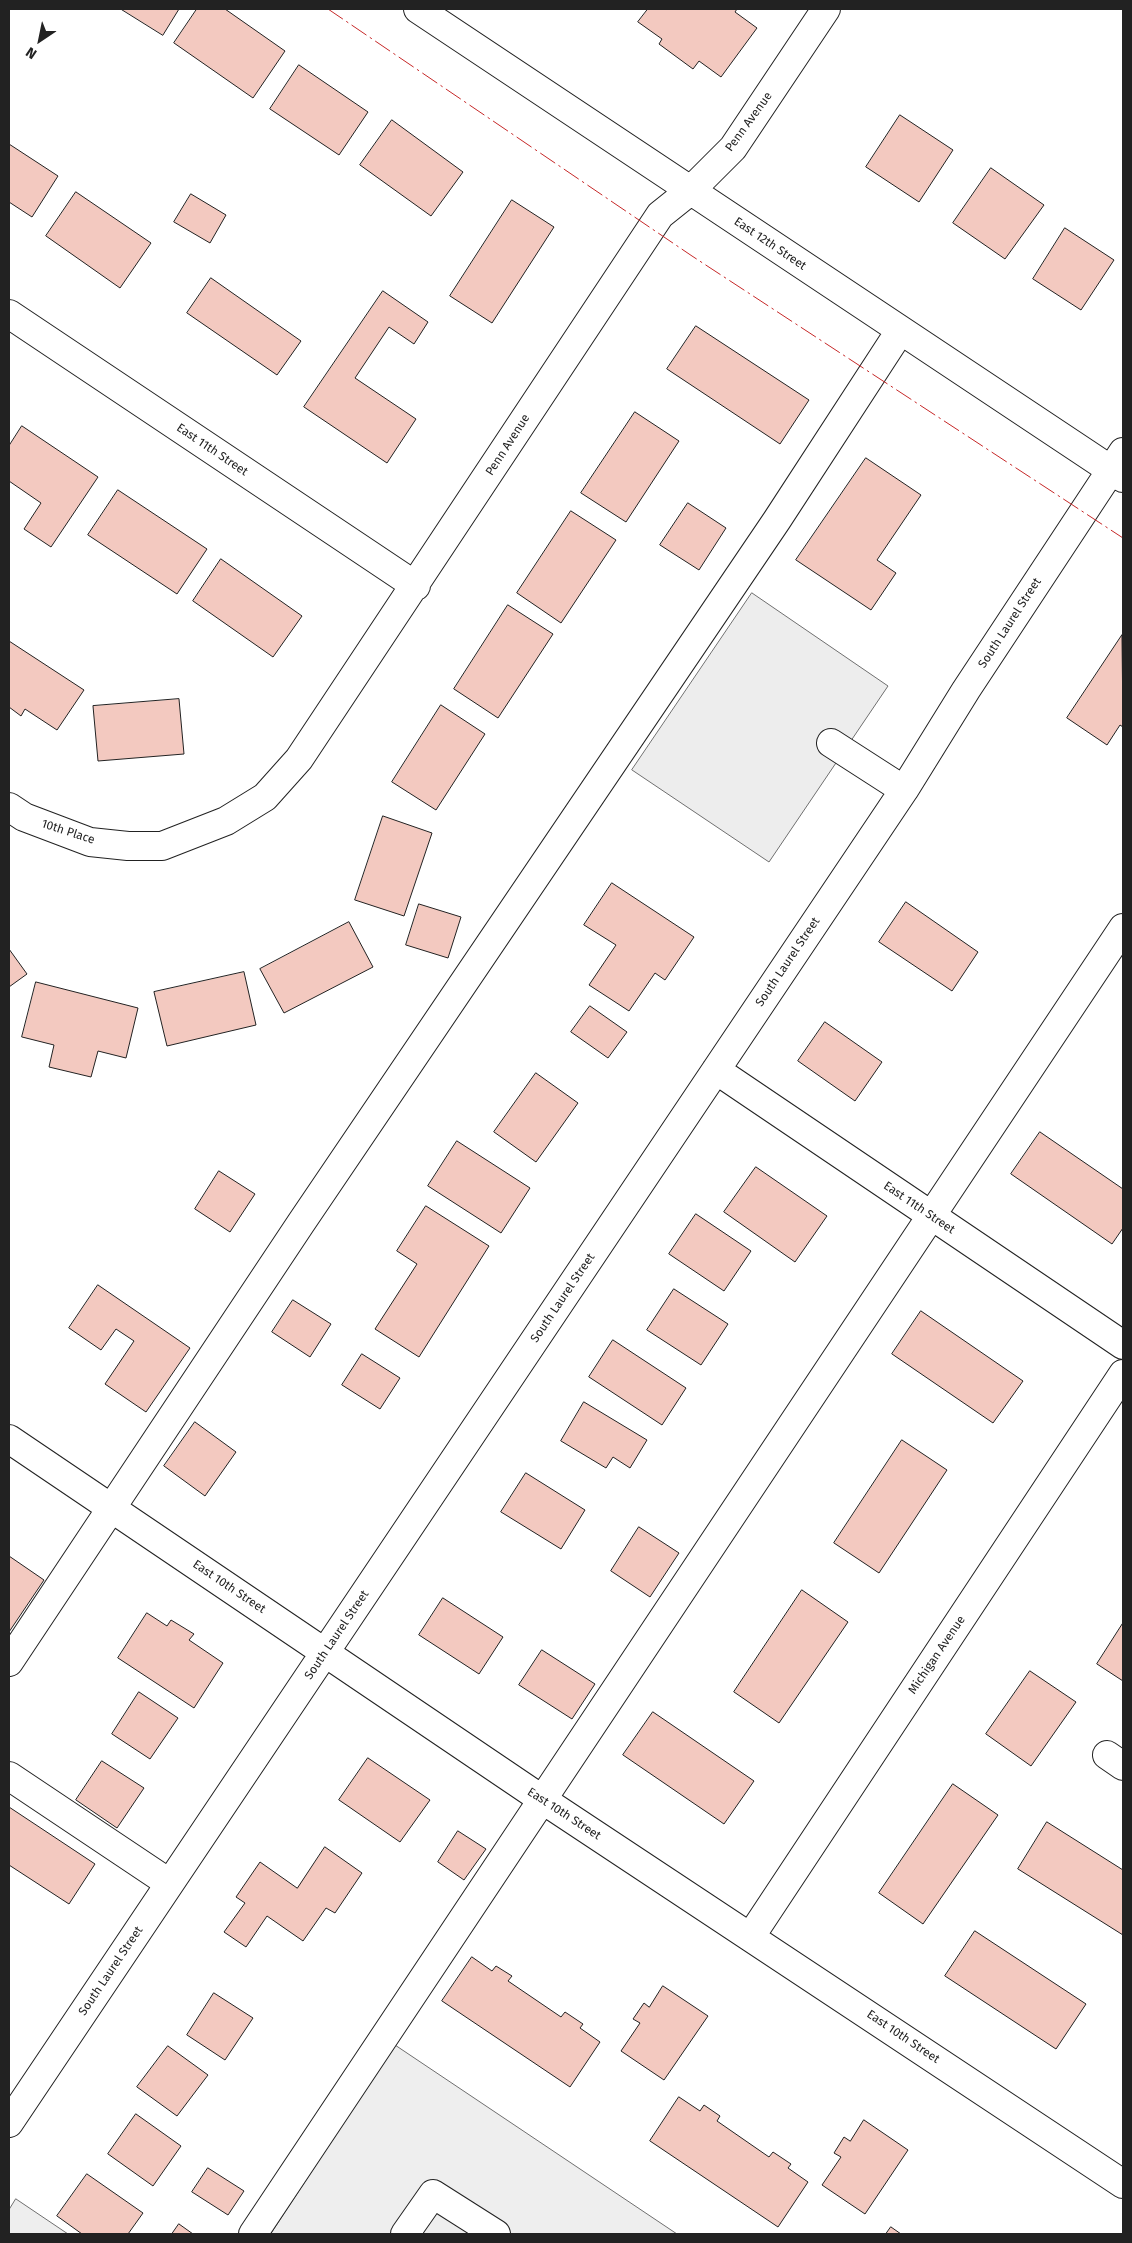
<!DOCTYPE html>
<html>
<head>
<meta charset="utf-8">
<style>
  body { margin:0 }
  #map { position:relative; width:1132px; height:2243px; overflow:hidden; background:#fff; font-family:"Fira Sans",sans-serif }
  canvas { display:block }
  .frame { position:absolute; inset:0; border:10px solid #222; pointer-events:none }
  .north { position:absolute; left:15px; top:15px; width:50px; height:50px; -webkit-text-stroke:4px #fff; paint-order:stroke; rotate:214deg; font-size:14px; font-weight:700; line-height:20px; text-align:center; color:#222 }
  .north::after { content:''; display:block; margin:auto; width:18px; height:22px; background:#222; clip-path:polygon(50% 0,100% 100%,50% 72%,0 100%) }
</style>
</head>
<body>
<div id="map">
<canvas width="1132" height="2243"></canvas>
<div class="frame"></div>
<div class="north">N</div>
</div>
<script>
const ctx = document.querySelector('canvas').getContext('2d');
ctx.lineJoin = 'round';
function fill(path, color) {
  ctx.fillStyle = color;
  ctx.fill(path, 'evenodd');
}
function stroke(path, color, width, dash) {
  ctx.strokeStyle = color;
  ctx.lineWidth = width;
  ctx.lineCap = dash ? 'butt' : 'round';
  ctx.setLineDash(dash || []);
  ctx.stroke(path);
}
function write(font, color, halo, rows, align = 'center') {
  ctx.font = font + ' "Fira Sans",sans-serif';
  ctx.lineWidth = 4;
  ctx.setLineDash([]);
  ctx.textBaseline = 'middle';
  ctx.strokeStyle = halo;
  ctx.fillStyle = color;
  for (const [text, x, y, turn = 0] of rows) {
    ctx.save();
    ctx.translate(x, y);
    ctx.rotate((+turn || 0) * Math.PI / 180);
    ctx.textAlign = isNaN(turn) ? turn : align;
    if (halo) ctx.strokeText(text, 0, 0);
    ctx.fillText(text, 0, 0);
    ctx.restore();
  }
}
const green = new Path2D(`
  M 395,2045 L 677,2234 L 271,2234 Z
  M 16,2199 L 68,2234 L 9,2234 L 9,2210 Z`);
const parking = new Path2D(`
  M 752,593 L 888,686 L 769,862 L 632,770 Z`);
const building = new Path2D(`
  M 121,9 L 179,9 L 163,35 Z
  M 197,9 L 225,9 L 285,51 L 253,98 L 174,43 Z
  M 648,9 L 737,9 L 735,12 L 757,28 L 721,77 L 699,61 L 693,69 L 659,44 L 662,39 L 638,22 Z
  M 299,65 L 368,112 L 339,155 L 270,109 Z
  M 900,115 L 953,150 L 919,202 L 866,167 Z
  M 392,120 L 463,172 L 431,216 L 360,165 Z
  M 9,144 L 58,176 L 32,217 L 9,202 Z
  M 991,168 L 1044,205 L 1005,259 L 953,223 Z
  M 76,192 L 151,243 L 120,288 L 46,236 Z
  M 191,194 L 226,215 L 210,243 L 174,222 Z
  M 512,200 L 554,227 L 492,323 L 450,296 Z
  M 1065,228 L 1114,260 L 1081,310 L 1033,279 Z
  M 211,278 L 301,341 L 277,375 L 187,313 Z
  M 383,291 L 428,322 L 414,344 L 389,327 L 355,378 L 416,419 L 387,463 L 304,407 Z
  M 696,326 L 809,400 L 780,444 L 667,369 Z
  M 635,412 L 679,441 L 626,522 L 581,493 Z
  M 22,426 L 98,477 L 51,547 L 24,529 L 41,503 L 9,481 L 9,446 Z
  M 866,458 L 921,495 L 877,560 L 896,573 L 871,610 L 796,560 Z
  M 118,490 L 207,549 L 177,594 L 88,535 Z
  M 688,503 L 726,528 L 699,570 L 660,545 Z
  M 571,511 L 616,540 L 561,623 L 517,593 Z
  M 221,559 L 302,616 L 273,657 L 193,601 Z
  M 508,605 L 553,634 L 498,718 L 454,689 Z
  M 1122,635 L 1123,727 L 1120,725 L 1107,745 L 1067,718 Z
  M 9,641 L 84,690 L 57,730 L 25,709 L 21,716 L 9,707 Z
  M 179,699 L 184,754 L 98,761 L 93,706 Z
  M 441,705 L 485,734 L 436,810 L 392,782 Z
  M 383,816 L 432,833 L 404,916 L 355,900 Z
  M 612,883 L 694,937 L 665,980 L 655,973 L 629,1011 L 589,985 L 616,945 L 584,925 Z
  M 906,902 L 978,952 L 952,991 L 879,942 Z
  M 419,904 L 461,917 L 448,958 L 406,945 Z
  M 349,922 L 373,967 L 284,1013 L 260,969 Z
  M 9,949 L 27,974 L 9,987 Z
  M 244,972 L 256,1025 L 167,1046 L 154,992 Z
  M 36,982 L 138,1008 L 126,1058 L 98,1051 L 91,1077 L 49,1067 L 54,1045 L 22,1037 Z
  M 590,1006 L 627,1032 L 608,1058 L 571,1032 Z
  M 825,1022 L 882,1062 L 855,1101 L 798,1061 Z
  M 536,1073 L 578,1103 L 536,1162 L 494,1132 Z
  M 1040,1132 L 1123,1189 L 1123,1228 L 1112,1244 L 1011,1174 Z
  M 457,1141 L 530,1188 L 501,1233 L 428,1186 Z
  M 756,1167 L 827,1216 L 795,1262 L 724,1212 Z
  M 219,1171 L 255,1194 L 230,1232 L 195,1209 Z
  M 426,1206 L 489,1246 L 419,1357 L 375,1329 L 417,1264 L 397,1251 Z
  M 696,1214 L 751,1251 L 724,1291 L 669,1254 Z
  M 98,1285 L 190,1348 L 146,1412 L 105,1384 L 134,1341 L 116,1329 L 101,1350 L 69,1328 Z
  M 674,1289 L 728,1324 L 701,1365 L 647,1330 Z
  M 293,1300 L 331,1324 L 310,1357 L 272,1332 Z
  M 921,1311 L 1023,1381 L 993,1423 L 892,1354 Z
  M 613,1340 L 686,1388 L 662,1425 L 589,1377 Z
  M 362,1354 L 400,1378 L 380,1409 L 342,1385 Z
  M 584,1402 L 647,1440 L 630,1468 L 613,1457 L 606,1468 L 561,1441 Z
  M 195,1422 L 236,1452 L 205,1496 L 164,1466 Z
  M 902,1440 L 947,1470 L 879,1573 L 834,1543 Z
  M 526,1473 L 585,1510 L 561,1549 L 501,1512 Z
  M 639,1527 L 679,1553 L 650,1597 L 611,1571 Z
  M 9,1556 L 44,1580 L 9,1632 Z
  M 802,1590 L 848,1622 L 779,1723 L 734,1692 Z
  M 443,1598 L 503,1637 L 479,1674 L 419,1635 Z
  M 147,1613 L 167,1626 L 171,1620 L 194,1634 L 189,1640 L 223,1663 L 194,1708 L 118,1658 Z
  M 1123,1623 L 1123,1681 L 1097,1664 Z
  M 542,1650 L 595,1684 L 572,1719 L 519,1685 Z
  M 1030,1671 L 1076,1702 L 1031,1766 L 986,1734 Z
  M 139,1692 L 178,1718 L 150,1759 L 112,1734 Z
  M 653,1712 L 754,1781 L 724,1824 L 623,1755 Z
  M 368,1758 L 430,1800 L 400,1842 L 339,1800 Z
  M 102,1761 L 144,1788 L 117,1828 L 76,1800 Z
  M 953,1784 L 998,1815 L 923,1924 L 879,1893 Z
  M 9,1807 L 95,1864 L 69,1904 L 9,1865 Z
  M 1047,1822 L 1123,1870 L 1123,1935 L 1018,1869 Z
  M 458,1831 L 486,1849 L 464,1880 L 438,1862 Z
  M 325,1847 L 362,1873 L 335,1913 L 326,1908 L 303,1941 L 267,1916 L 246,1947 L 224,1932 L 245,1903 L 236,1897 L 260,1862 L 297,1888 Z
  M 975,1931 L 1086,2004 L 1056,2049 L 945,1976 Z
  M 472,1957 L 492,1971 L 496,1966 L 512,1976 L 508,1981 L 561,2017 L 565,2012 L 583,2024 L 580,2028 L 600,2042 L 570,2087 L 442,2001 Z
  M 663,1986 L 708,2016 L 664,2080 L 621,2051 L 640,2023 L 633,2019 L 644,2003 L 649,2007 Z
  M 214,1993 L 253,2018 L 225,2060 L 187,2035 Z
  M 168,2046 L 208,2075 L 177,2116 L 137,2087 Z
  M 679,2097 L 700,2111 L 704,2105 L 720,2116 L 717,2121 L 769,2157 L 773,2152 L 791,2164 L 788,2168 L 808,2182 L 778,2227 L 650,2141 Z
  M 136,2114 L 181,2146 L 153,2186 L 108,2154 Z
  M 864,2120 L 908,2150 L 865,2214 L 822,2185 L 841,2157 L 834,2153 L 844,2137 L 850,2141 Z
  M 208,2168 L 244,2191 L 228,2215 L 192,2192 Z
  M 87,2174 L 143,2213 L 128,2234 L 82,2234 L 57,2216 Z
  M 179,2224 L 193,2234 L 172,2234 Z
  M 891,2227 L 901,2234 L 886,2234 Z`);
const minor = new Path2D(`
  M 418,9 L 1123,478
  M 9,314 L 416,586
  M 831,743 L 904,790
  M 9,807 L 24,817 L 90,842 L 128,846 L 162,846 L 226,821 L 265,797 L 299,759 L 660,215 L 690,191 L 733,148 L 826,9
  M 716,1070 L 1123,1345
  M 9,1439 L 543,1800 L 1123,2184
  M 9,1662 L 301,1223 L 777,520 L 900,331
  M 1107,1755 L 1123,1766
  M 9,1776 L 169,1883
  M 751,1936 L 1123,1374
  M 9,2123 L 904,790 L 966,690 L 1123,452
  M 253,2234 L 1123,928
  M 405,2234 L 433,2194 L 496,2234`);
const power = new Path2D(`
  M 328,9 L 692,256 L 1123,538`);
const streetNames = [
  ["Penn Avenue",749,122,-54],
  ["East 12th Street",770,244,34],
  ["Penn Avenue",508,445,-57],
  ["East 11th Street",212,450,34],
  ["South Laurel Street",1010,623,-57],
  ["10th Place",68,832,18],
  ["South Laurel Street",788,962,-56],
  ["East 11th Street",919,1208,34],
  ["South Laurel Street",563,1298,-56],
  ["East 10th Street",229,1587,34],
  ["South Laurel Street",337,1635,-56],
  ["Michigan Avenue",937,1655,-56],
  ["East 10th Street",564,1814,33],
  ["South Laurel Street",111,1971,-56],
  ["East 10th Street",903,2037,34]
];
fill(green, '#eee');
stroke(green, '#6f6f6f', 1);
fill(parking, '#ededed');
stroke(parking, '#6f6f6f', 1);
fill(building, '#f3c9c0');
stroke(building, '#222', 1);
stroke(minor, '#222', 30);
stroke(minor, '#fff', 28);
stroke(power, '#c62828', 1, [18, 4, 2.5, 4]);
write('12px', '#222', '#fff', streetNames);
</script>
</body>
</html>
